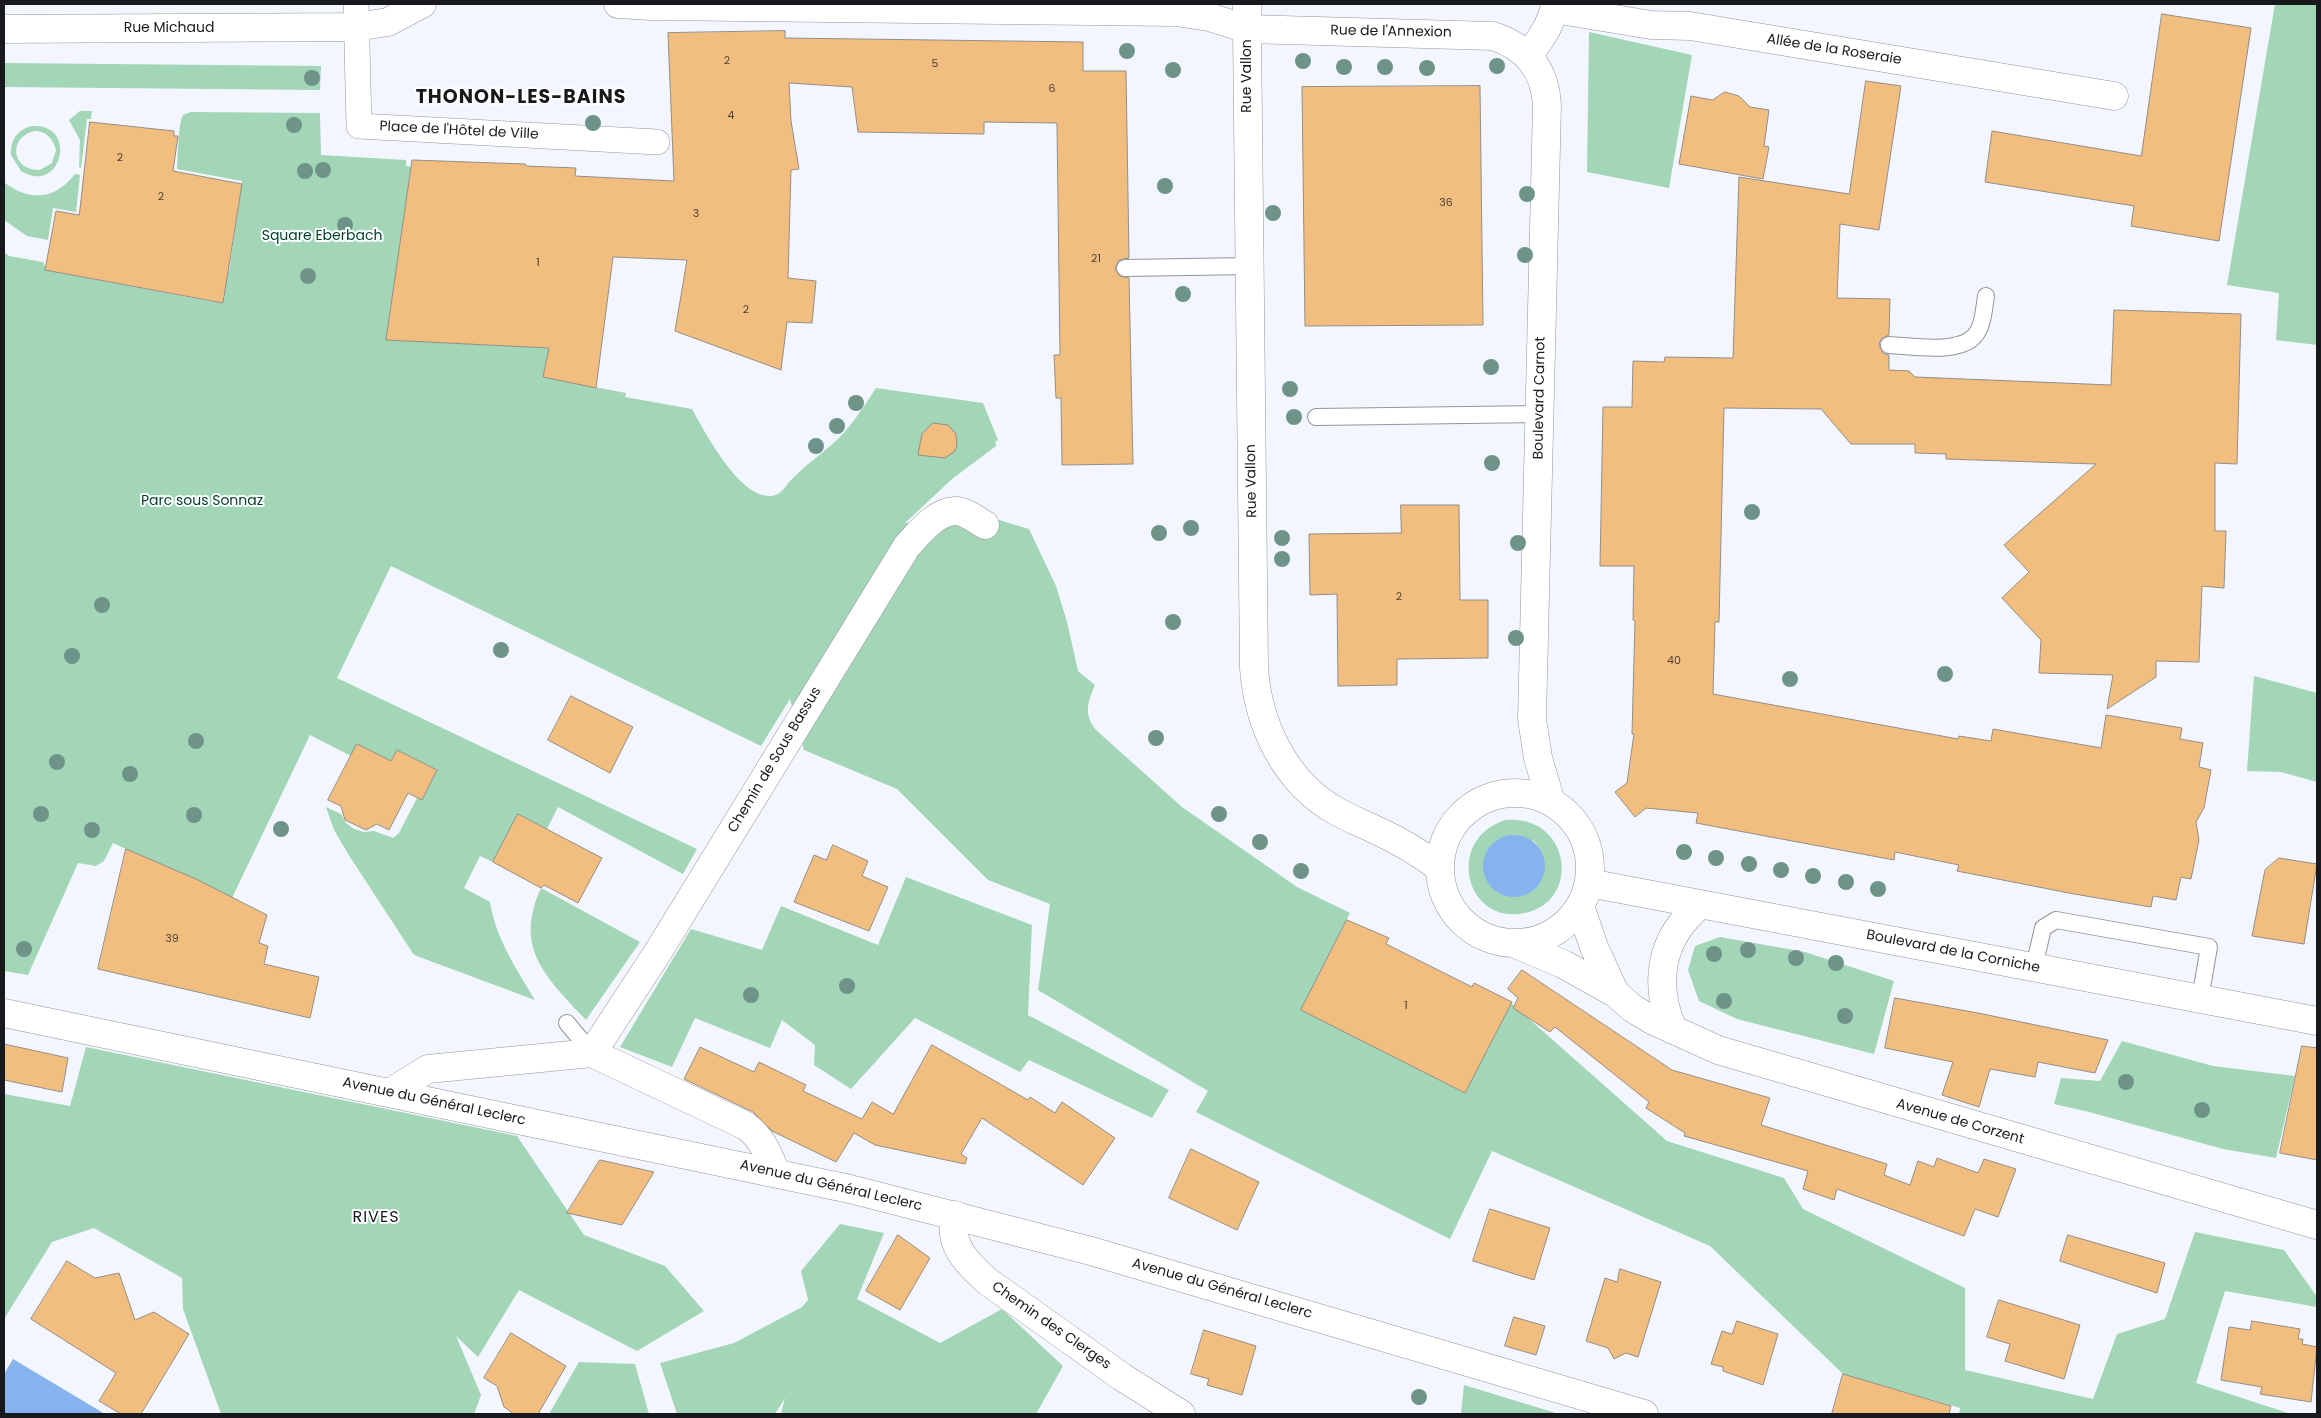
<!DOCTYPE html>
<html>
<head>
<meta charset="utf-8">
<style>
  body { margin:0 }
  #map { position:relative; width:2321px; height:1418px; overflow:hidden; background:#f3f6fe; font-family:Poppins,sans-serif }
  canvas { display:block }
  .frame { position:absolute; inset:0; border:5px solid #18191c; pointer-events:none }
</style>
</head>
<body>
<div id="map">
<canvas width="2321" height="1418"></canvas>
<div class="frame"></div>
</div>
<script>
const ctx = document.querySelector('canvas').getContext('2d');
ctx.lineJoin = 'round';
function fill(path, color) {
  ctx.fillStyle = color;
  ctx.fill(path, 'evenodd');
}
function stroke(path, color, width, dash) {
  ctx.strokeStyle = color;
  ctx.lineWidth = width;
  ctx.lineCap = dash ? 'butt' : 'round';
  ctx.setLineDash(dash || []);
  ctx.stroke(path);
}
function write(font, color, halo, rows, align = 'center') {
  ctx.font = font + ' Poppins,sans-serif';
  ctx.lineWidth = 4;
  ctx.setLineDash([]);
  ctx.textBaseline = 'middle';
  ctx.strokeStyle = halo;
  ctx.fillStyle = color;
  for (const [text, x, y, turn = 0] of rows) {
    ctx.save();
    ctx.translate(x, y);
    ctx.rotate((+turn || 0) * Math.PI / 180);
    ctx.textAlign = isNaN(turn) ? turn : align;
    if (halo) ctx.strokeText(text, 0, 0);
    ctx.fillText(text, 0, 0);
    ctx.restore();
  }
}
const green = new Path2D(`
  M 2275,4 L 2317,4 L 2317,345 L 2276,340 L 2279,293 L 2227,285 Z
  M 1589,32 L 1692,55 L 1669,188 L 1587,172 Z
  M 4,63 L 321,66 L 320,90 L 4,87 Z
  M 80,111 L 92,111 L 91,119 L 87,119 L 81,168 L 79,167 L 80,140 L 69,120 Z
  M 191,112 L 320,113 L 321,155 L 406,160 L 406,166 L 411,167 L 386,340 L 549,348 L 543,377 L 626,393 L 625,397 L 692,409 C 705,432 739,498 771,496 C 782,495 785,486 791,480 C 806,464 825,452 840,437 C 854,422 865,405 876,388 L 983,403 L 998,440 L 995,442 L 996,446 L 952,479 L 905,523 L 982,515 L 1029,529 L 1056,586 L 1067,622 L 1078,671 L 1095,685 C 1088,702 1083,714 1096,730 L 1182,807 L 1297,887 L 1350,913 L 1302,1010 L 1465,1093 L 1511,1003 L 1667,1141 L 1784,1178 L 1803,1209 L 1965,1288 L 1965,1370 L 2093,1399 L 2117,1334 L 2165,1319 L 2195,1232 L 2284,1250 L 2317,1297 L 2317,1307 L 2225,1291 L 2196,1383 L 2291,1414 L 1959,1414 L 1960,1408 L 1843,1374 L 1710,1246 L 1492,1151 L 1450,1239 L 1196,1112 L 1208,1091 L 1038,990 L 1050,904 L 988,880 L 897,789 L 804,750 L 790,699 L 761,746 L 391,566 L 337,678 L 697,849 L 683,874 L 558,807 L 547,829 L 518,814 L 493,862 L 480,856 L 464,888 L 490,902 C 496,939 516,968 535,1000 L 414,955 L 350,857 L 334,830 L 326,807 L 341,814 L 346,823 L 354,829 L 364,832 L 374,831 L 393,838 L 399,833 L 417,798 L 422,800 L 437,770 L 397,750 L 391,761 L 357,745 L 351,756 L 310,735 L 232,898 L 113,843 L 104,861 L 96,866 L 78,863 L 28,975 L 4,971 L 4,252 L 9,256 L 43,262 L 46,269 L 50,271 L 214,302 L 221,300 L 226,296 L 216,294 L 219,271 L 229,272 L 242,181 L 177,169 C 178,157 178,123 183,115 Z
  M 32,126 C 79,123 62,196 21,171 L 11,155 C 10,140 18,129 32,126 ZM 34,131 C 46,131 53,138 56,150 L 52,163 L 40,170 C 12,171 7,138 34,131 Z
  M 75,174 L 80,175 L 76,212 L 53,208 L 48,240 L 27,236 L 4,220 L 4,182 C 29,202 55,200 75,174 Z
  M 2254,676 L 2317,693 L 2317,782 L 2281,772 L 2247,771 Z
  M 1505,820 C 1571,814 1582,901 1525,913 C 1466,926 1444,840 1505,820 ZM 1515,835 L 1534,841 L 1540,849 L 1492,887 C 1476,864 1487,839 1515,835 Z
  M 906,877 L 1032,925 L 1028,1015 L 1169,1090 L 1152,1118 L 1029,1060 L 1020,1072 L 915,1018 L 851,1089 L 814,1065 L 815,1045 L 782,1020 L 770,1048 L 695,1018 L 672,1067 L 620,1047 L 691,929 L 762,950 L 781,906 L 878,945 Z
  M 541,888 L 640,942 L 586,1020 C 547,978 513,949 541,888 Z
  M 1720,937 L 1805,952 L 1894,981 L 1874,1054 L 1737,1019 L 1699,1001 L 1688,970 L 1695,946 Z
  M 2122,1041 L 2213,1066 L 2295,1076 L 2276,1158 L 2223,1149 L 2089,1112 L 2054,1104 L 2061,1078 L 2100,1081 Z
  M 86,1047 L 517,1136 L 584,1235 L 665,1266 L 704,1311 L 637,1351 L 519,1290 L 478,1357 L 456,1336 L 481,1395 L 474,1414 L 221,1414 L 183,1309 L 182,1278 L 94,1228 L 52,1242 L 4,1319 L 4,1094 L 70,1106 Z
  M 840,1224 L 884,1233 L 857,1299 L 940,1343 L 1002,1309 L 1063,1366 L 1036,1414 L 781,1414 L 785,1398 L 775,1414 L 677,1414 L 660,1363 L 734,1343 L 802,1307 L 808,1300 L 801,1271 Z
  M 579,1362 L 635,1364 L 649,1414 L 549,1414 Z
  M 1464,1385 L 1559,1414 L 1461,1414 Z`);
const water = new Path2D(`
  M1483 866a31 31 0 1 1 62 0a31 31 0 1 1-62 0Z
  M 13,1359 L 105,1414 L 4,1414 L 4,1374 Z`);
const building = new Path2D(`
  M 2162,14 L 2251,28 L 2219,241 L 2131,226 L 2134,206 L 1985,182 L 1992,131 L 2141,156 Z
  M 785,31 L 785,38 L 1083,42 L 1083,71 L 1126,71 L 1129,258 L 1119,260 L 1115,269 L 1120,276 L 1129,278 L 1133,464 L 1062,465 L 1061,398 L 1056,398 L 1054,355 L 1060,355 L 1057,123 L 984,122 L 984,134 L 858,132 L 852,87 L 789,83 L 791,121 L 799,169 L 791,170 L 788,278 L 816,281 L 812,323 L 787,322 L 781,370 L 675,331 L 687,260 L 613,257 L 596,388 L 543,377 L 549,348 L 386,340 L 412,160 L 525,164 L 526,166 L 576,168 L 575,176 L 674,181 L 668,33 Z
  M 1866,81 L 1901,86 L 1879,230 L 1840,224 L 1837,298 L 1890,299 L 1889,335 L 1881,339 L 1879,345 L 1883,353 L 1889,355 L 1889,370 L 1909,371 L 1915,377 L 2111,385 L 2114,310 L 2241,314 L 2237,464 L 2215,463 L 2215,531 L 2226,531 L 2224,588 L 2202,586 L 2199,662 L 2156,661 L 2156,677 L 2107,709 L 2113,675 L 2039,673 L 2041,640 L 2002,598 L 2029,572 L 2004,545 L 2096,464 L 1946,459 L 1946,454 L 1915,453 L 1915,444 L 1851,444 L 1821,409 L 1724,408 L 1719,622 L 1715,622 L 1713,694 L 1958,739 L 1959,736 L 1991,741 L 1993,729 L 2101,748 L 2106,715 L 2182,728 L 2180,739 L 2203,743 L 2199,767 L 2211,770 L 2204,808 L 2196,822 L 2199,840 L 2191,879 L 2181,877 L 2176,900 L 2153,896 L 2151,907 L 2074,894 L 1957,871 L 1959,865 L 1895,852 L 1894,860 L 1696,823 L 1698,813 L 1646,808 L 1635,817 L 1615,792 L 1627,783 L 1634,734 L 1632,734 L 1635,621 L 1633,620 L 1634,566 L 1600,566 L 1603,407 L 1632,407 L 1633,361 L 1664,362 L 1665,357 L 1733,358 L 1739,177 L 1849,194 Z
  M 1480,86 L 1483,325 L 1305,326 L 1302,87 Z
  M 1725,92 L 1739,96 L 1750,107 L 1769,110 L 1764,146 L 1769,147 L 1763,179 L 1679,164 L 1691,96 L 1712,100 Z
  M 90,122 L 174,131 L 174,136 L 178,136 L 173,171 L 242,184 L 223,303 L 45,270 L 56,211 L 79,215 Z
  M 933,423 L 948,425 L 956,434 L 957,445 L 955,451 L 945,458 L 918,455 L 922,434 Z
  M 1401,505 L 1459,505 L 1460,600 L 1488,600 L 1488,658 L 1397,659 L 1397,685 L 1338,686 L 1337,594 L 1310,595 L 1309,534 L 1401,533 Z
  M 571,696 L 633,727 L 610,773 L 548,740 Z
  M 357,744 L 391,761 L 397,750 L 437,770 L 422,800 L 408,793 L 389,830 L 377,824 L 366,830 L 345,820 L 341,806 L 328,800 Z
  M 518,814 L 602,858 L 578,903 L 544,885 L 541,888 L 493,862 Z
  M 833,845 L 868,861 L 862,876 L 888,887 L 869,931 L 794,902 L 814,855 L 826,860 Z
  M 126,849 L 196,879 L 267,915 L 259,943 L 268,946 L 264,964 L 319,977 L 310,1018 L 98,969 Z
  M 2279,858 L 2317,864 L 2304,944 L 2252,936 L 2265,870 Z
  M 1347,920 L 1389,938 L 1386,944 L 1472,987 L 1474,983 L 1512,1002 L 1465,1093 L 1301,1010 Z
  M 1522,970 L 1672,1070 L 1770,1098 L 1761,1125 L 1887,1164 L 1884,1175 L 1910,1185 L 1918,1161 L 1934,1167 L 1937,1158 L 1978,1173 L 1984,1159 L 2016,1169 L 1998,1217 L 1975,1209 L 1964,1236 L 1837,1189 L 1834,1200 L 1803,1189 L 1808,1171 L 1684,1136 L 1685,1133 L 1646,1108 L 1649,1102 L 1555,1027 L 1550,1032 L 1513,1008 L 1518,998 L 1508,989 Z
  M 1895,998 L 1978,1013 L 2108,1040 L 2095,1073 L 2038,1062 L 2035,1077 L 1990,1069 L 1979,1107 L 1942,1095 L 1953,1062 L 1885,1048 Z
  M 4,1044 L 68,1058 L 62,1092 L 4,1080 Z
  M 932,1045 L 1028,1100 L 1030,1097 L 1055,1113 L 1062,1102 L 1115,1138 L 1083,1185 L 982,1118 L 961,1154 L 967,1158 L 965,1164 L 875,1145 L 854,1133 L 836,1162 L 772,1131 L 753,1112 L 684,1079 L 700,1047 L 754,1072 L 759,1062 L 806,1085 L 803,1091 L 862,1119 L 872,1102 L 893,1114 Z
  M 2302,1046 L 2317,1048 L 2317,1160 L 2280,1153 Z
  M 1191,1149 L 1259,1182 L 1237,1230 L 1169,1198 Z
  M 600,1160 L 654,1172 L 622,1225 L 567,1213 Z
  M 1490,1209 L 1550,1228 L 1534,1280 L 1473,1261 Z
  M 898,1235 L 930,1258 L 900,1310 L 866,1291 Z
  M 2068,1235 L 2165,1263 L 2157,1293 L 2060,1261 Z
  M 67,1261 L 95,1278 L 119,1273 L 135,1320 L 154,1312 L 189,1334 L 141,1414 L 121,1414 L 99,1401 L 116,1373 L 31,1319 Z
  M 1620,1269 L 1661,1282 L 1638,1357 L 1626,1353 L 1614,1359 L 1608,1348 L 1586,1341 L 1605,1278 L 1617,1282 Z
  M 1999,1300 L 2080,1325 L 2064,1379 L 2005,1361 L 2010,1344 L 1987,1337 Z
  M 1514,1317 L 1545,1326 L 1536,1355 L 1505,1346 Z
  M 1737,1321 L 1778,1334 L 1763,1385 L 1723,1371 L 1723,1367 L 1711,1364 L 1722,1331 L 1732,1334 Z
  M 2252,1321 L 2300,1329 L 2298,1339 L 2303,1339 L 2302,1344 L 2317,1347 L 2311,1402 L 2260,1394 L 2262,1387 L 2221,1380 L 2229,1327 L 2250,1330 Z
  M 1204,1330 L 1256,1346 L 1242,1395 L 1207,1385 L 1209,1379 L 1191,1374 Z
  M 511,1333 L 566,1366 L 538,1414 L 514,1414 L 504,1407 L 497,1386 L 484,1378 Z
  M 1843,1374 L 1951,1406 L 1949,1414 L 1832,1414 Z`);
const service = new Path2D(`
  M 1125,268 L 1250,266
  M 1889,345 C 1913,346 1965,356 1978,331 C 1984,321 1984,307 1986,296
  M 1316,417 L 1540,414
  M 2034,967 L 2043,928 L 2056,920 L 2209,947 L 2200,999
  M 567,1023 L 592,1053`);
const pedestrian = new Path2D(`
  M 356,4 L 359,126 L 657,142`);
const minor = new Path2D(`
  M 1247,4 L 1247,29
  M 1554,9 L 1651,25 L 1690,26 L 2114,96
  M 1528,56 C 1540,40 1552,24 1555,4
  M 592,1053 L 658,952 L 907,546 C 919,533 937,510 957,511 C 967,512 976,520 985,525
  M 389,1093 L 428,1069 L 592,1053 L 746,1126 C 763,1139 768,1154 776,1173
  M 955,1215 C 948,1245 966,1262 987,1281 L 1122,1377 L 1181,1414`);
const tertiary = new Path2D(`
  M 618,4 L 652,6 L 1176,12 L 1209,17 L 1247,29 L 1493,36 C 1526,47 1545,69 1547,105 L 1532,719 L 1538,758 L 1551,802
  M 4,29 L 356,27 L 388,22 L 422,4
  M 1247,29 L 1254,668 C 1258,725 1285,782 1336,811 C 1350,819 1364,824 1378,831 C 1400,841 1421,854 1440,868
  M1440 868a75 75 0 1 1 150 0a75 75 0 1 1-150 0Z
  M 1589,883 L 2317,1021
  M 1580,906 L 1594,947 L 1615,993
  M 1513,943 L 1563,964 L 1615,993 L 1632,1008 L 1652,1020 L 1718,1050 L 2317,1225
  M 4,1013 L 850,1189 L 1091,1251 L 1644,1414
  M 1673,1030 C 1653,983 1660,938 1700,905`);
const trees = [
  [1127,51],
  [1303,61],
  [1497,66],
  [1344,67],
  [1385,67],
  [1427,68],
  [1173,70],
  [312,78],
  [593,123],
  [294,125],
  [323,170],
  [305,171],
  [1165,186],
  [1527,194],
  [1273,213],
  [345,225],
  [1525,255],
  [308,276],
  [1183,294],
  [1491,367],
  [1290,389],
  [856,403],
  [1294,417],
  [837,426],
  [816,446],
  [1492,463],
  [1752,512],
  [1191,528],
  [1159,533],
  [1282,538],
  [1518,543],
  [1282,559],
  [102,605],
  [1173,622],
  [1516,638],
  [501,650],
  [72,656],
  [1945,674],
  [1790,679],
  [1156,738],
  [196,741],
  [57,762],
  [130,774],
  [41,814],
  [1219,814],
  [194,815],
  [281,829],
  [92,830],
  [1260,842],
  [1684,852],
  [1716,858],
  [1749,864],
  [1781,870],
  [1301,871],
  [1813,876],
  [1846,882],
  [1878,889],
  [24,949],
  [1748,950],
  [1714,954],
  [1796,958],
  [1836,963],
  [847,986],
  [751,995],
  [1724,1001],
  [1845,1016],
  [2126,1082],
  [2202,1110],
  [1419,1397]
];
const numberNames = [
  ["2",727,61],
  ["5",935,64],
  ["6",1052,89],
  ["4",731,116],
  ["2",120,158],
  ["2",161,197],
  ["36",1446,203],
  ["3",696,214],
  ["21",1096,259],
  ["1",538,263],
  ["2",746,310],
  ["2",1399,597],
  ["40",1674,661],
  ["39",172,939],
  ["1",1406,1006]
];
const streetNames = [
  ["Rue Michaud",169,28],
  ["Rue de l'Annexion",1391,32,1],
  ["Allée de la Roseraie",1834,50,9],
  ["Rue Vallon",1247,76,-90],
  ["Place de l'Hôtel de Ville",459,131,3],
  ["Boulevard Carnot",1540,398,-89],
  ["Rue Vallon",1252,481,-91],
  ["Chemin de Sous Bassus",775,760,-59],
  ["Boulevard de la Corniche",1953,952,11],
  ["Avenue du Général Leclerc",434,1102,12],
  ["Avenue de Corzent",1960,1122,16],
  ["Avenue du Général Leclerc",831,1186,13],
  ["Avenue du Général Leclerc",1222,1289,16],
  ["Chemin des Clerges",1051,1326,35]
];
const parkNames = [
  ["Square Eberbach",322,236],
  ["Parc sous Sonnaz",202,501]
];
const quarterNames = [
  ["RIVES",376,1218]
];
const districtNames = [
  ["THONON-LES-BAINS",521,98]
];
fill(green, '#a2d6b7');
fill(water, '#86b2ee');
fill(building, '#f2be80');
stroke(building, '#938d87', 1);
stroke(service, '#92959c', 18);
stroke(pedestrian, '#92959c', 26);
stroke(minor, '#92959c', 29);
stroke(tertiary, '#92959c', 29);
stroke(service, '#fff', 16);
stroke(pedestrian, '#fff', 25);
stroke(minor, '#fff', 28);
stroke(tertiary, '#fff', 28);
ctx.fillStyle = '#6e9388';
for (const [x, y] of trees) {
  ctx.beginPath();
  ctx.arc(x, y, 8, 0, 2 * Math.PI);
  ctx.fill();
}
write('11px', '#4e4235', null, numberNames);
write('14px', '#18191c', '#fff', streetNames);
write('14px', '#024227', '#fff', parkNames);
ctx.letterSpacing = '1px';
write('16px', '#18191c', '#fff', quarterNames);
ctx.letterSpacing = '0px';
ctx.letterSpacing = '1px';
write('bold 19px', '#18191c', '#fff', districtNames);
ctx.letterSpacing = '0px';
</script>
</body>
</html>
